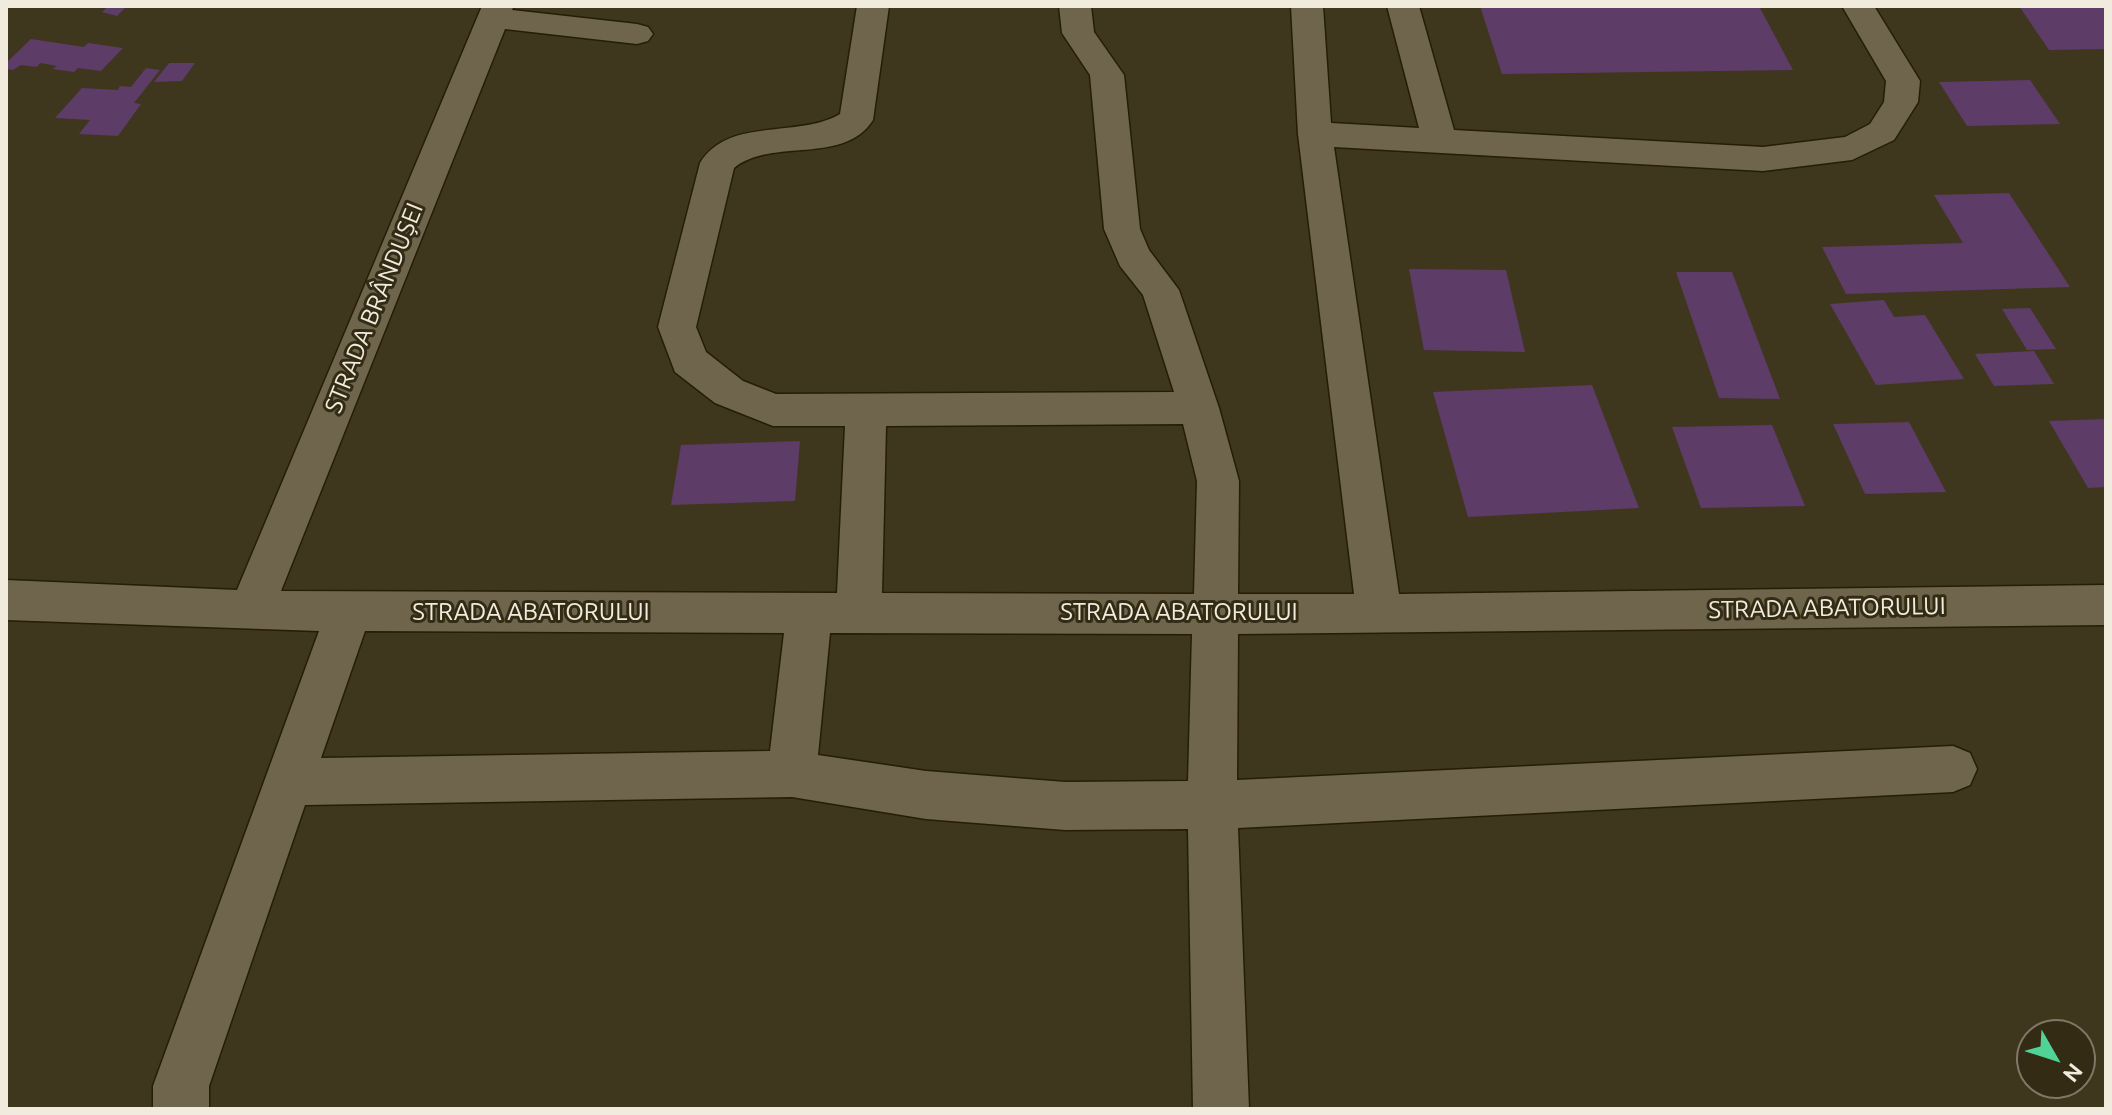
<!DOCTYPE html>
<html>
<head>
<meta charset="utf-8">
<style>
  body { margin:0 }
  #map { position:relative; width:2112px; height:1115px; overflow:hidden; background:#3f361e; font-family:Ubuntu,sans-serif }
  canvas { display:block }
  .frame { position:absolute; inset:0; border:8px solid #f0ebdd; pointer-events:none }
  .north { position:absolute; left:2016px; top:1019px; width:80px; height:80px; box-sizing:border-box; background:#342b14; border:2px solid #7f7864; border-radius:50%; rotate:129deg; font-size:22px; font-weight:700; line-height:32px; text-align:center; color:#f0ebdd }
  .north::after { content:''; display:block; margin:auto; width:28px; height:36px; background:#51d397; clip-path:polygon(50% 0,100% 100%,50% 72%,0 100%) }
</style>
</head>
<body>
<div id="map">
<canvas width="2112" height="1115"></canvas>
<div class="frame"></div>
<div class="north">N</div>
</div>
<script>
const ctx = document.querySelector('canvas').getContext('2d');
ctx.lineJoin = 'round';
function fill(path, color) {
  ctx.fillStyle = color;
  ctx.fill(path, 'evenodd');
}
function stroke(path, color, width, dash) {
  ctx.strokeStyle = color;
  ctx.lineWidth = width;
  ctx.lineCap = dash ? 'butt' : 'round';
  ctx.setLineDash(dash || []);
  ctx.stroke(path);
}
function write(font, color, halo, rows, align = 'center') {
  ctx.font = font + ' Ubuntu,sans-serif';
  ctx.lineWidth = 6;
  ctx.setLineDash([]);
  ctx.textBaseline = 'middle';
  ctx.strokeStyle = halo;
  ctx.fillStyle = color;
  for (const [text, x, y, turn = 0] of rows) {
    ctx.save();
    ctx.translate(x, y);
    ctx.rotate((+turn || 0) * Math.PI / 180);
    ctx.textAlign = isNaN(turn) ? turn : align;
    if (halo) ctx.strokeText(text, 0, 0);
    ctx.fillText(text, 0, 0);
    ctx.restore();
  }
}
const building = new Path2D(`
  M 108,6 L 127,6 L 117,16 L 102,12 Z
  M 1480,6 L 1759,6 L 1793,70 L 1502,74 Z
  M 2019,6 L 2106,6 L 2106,49 L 2049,50 Z
  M 31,39 L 84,47 L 88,43 L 123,48 L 101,71 L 78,68 L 74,72 L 52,69 L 57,66 L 40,63 L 37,67 L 21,65 L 13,70 L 6,69 L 6,63 Z
  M 169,63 L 195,63 L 182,81 L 154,82 Z
  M 146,68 L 160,70 L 134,103 L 141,104 L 118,136 L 79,134 L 90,120 L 55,118 L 82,88 L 118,90 L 120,86 L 131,87 Z
  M 2030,80 L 2060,124 L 1967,126 L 1939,82 Z
  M 2009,193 L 2070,287 L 1846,294 L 1822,247 L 1963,243 L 1934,195 Z
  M 1409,269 L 1506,270 L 1525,352 L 1424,350 Z
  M 1676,272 L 1732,272 L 1780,399 L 1719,398 Z
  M 1884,300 L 1894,317 L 1925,315 L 1964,379 L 1876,385 L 1830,304 Z
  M 2030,308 L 2056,349 L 2027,350 L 2002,309 Z
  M 2034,351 L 2054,384 L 1994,386 L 1975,354 Z
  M 1592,385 L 1639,508 L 1468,517 L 1433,392 Z
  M 2106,419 L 2106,487 L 2088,488 L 2049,421 Z
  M 1909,422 L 1946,492 L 1865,494 L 1833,424 Z
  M 1772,425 L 1805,506 L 1701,508 L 1672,427 Z
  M 800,441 L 795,501 L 671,505 L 681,445 Z`);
const minor = new Path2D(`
  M 482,6 L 514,6 L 512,10 L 637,24 L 648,27 L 653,34 L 648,41 L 637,44 L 505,29 L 281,591 L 837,593 L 845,426 L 773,426 L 715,403 L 675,372 L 658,327 L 700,163 C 729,116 798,139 840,114 L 857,6 L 889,6 L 873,120 C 844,166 772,137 734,168 L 696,327 L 706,352 L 743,381 L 776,394 L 1174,392 L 1143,295 L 1120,266 L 1104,229 L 1090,75 L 1062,33 L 1059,6 L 1091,6 L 1094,32 L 1124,75 L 1140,229 L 1149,250 L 1179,290 L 1219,408 L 1239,481 L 1238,594 L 1354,594 L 1298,134 L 1291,6 L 1323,6 L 1331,123 L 1419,128 L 1387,6 L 1419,6 L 1454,130 L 1763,147 L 1845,137 L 1870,124 L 1884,102 L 1886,81 L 1842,6 L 1874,6 L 1920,81 L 1918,102 L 1894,140 L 1852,160 L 1763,171 L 1334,147 L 1399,594 L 2106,585 L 2106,625 L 1238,634 L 1237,780 L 1953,746 L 1970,753 L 1977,769 L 1970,785 L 1953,792 L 1238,828 L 1249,1109 L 1193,1109 L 1188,829 L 1065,830 L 926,819 L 792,797 L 305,805 L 209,1086 L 209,1109 L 153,1109 L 153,1086 L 319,631 L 6,620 L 6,580 L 237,590 ZM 1183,424 L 1197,481 L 1194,594 L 882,593 L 886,426 ZM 365,631 L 784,633 L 770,751 L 321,758 ZM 830,633 L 1192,634 L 1188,781 L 1065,782 L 926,771 L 818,755 Z`);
const streetNames = [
  ["STRADA BRÂNDUȘEI",374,308,-68],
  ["STRADA ABATORULUI",1827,608,-1],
  ["STRADA ABATORULUI",531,612],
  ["STRADA ABATORULUI",1179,612]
];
fill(building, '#5d3c67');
stroke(minor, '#251d06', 3);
fill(minor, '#6f654c');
write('24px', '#f0ebdd', '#342b14', streetNames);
</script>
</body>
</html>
